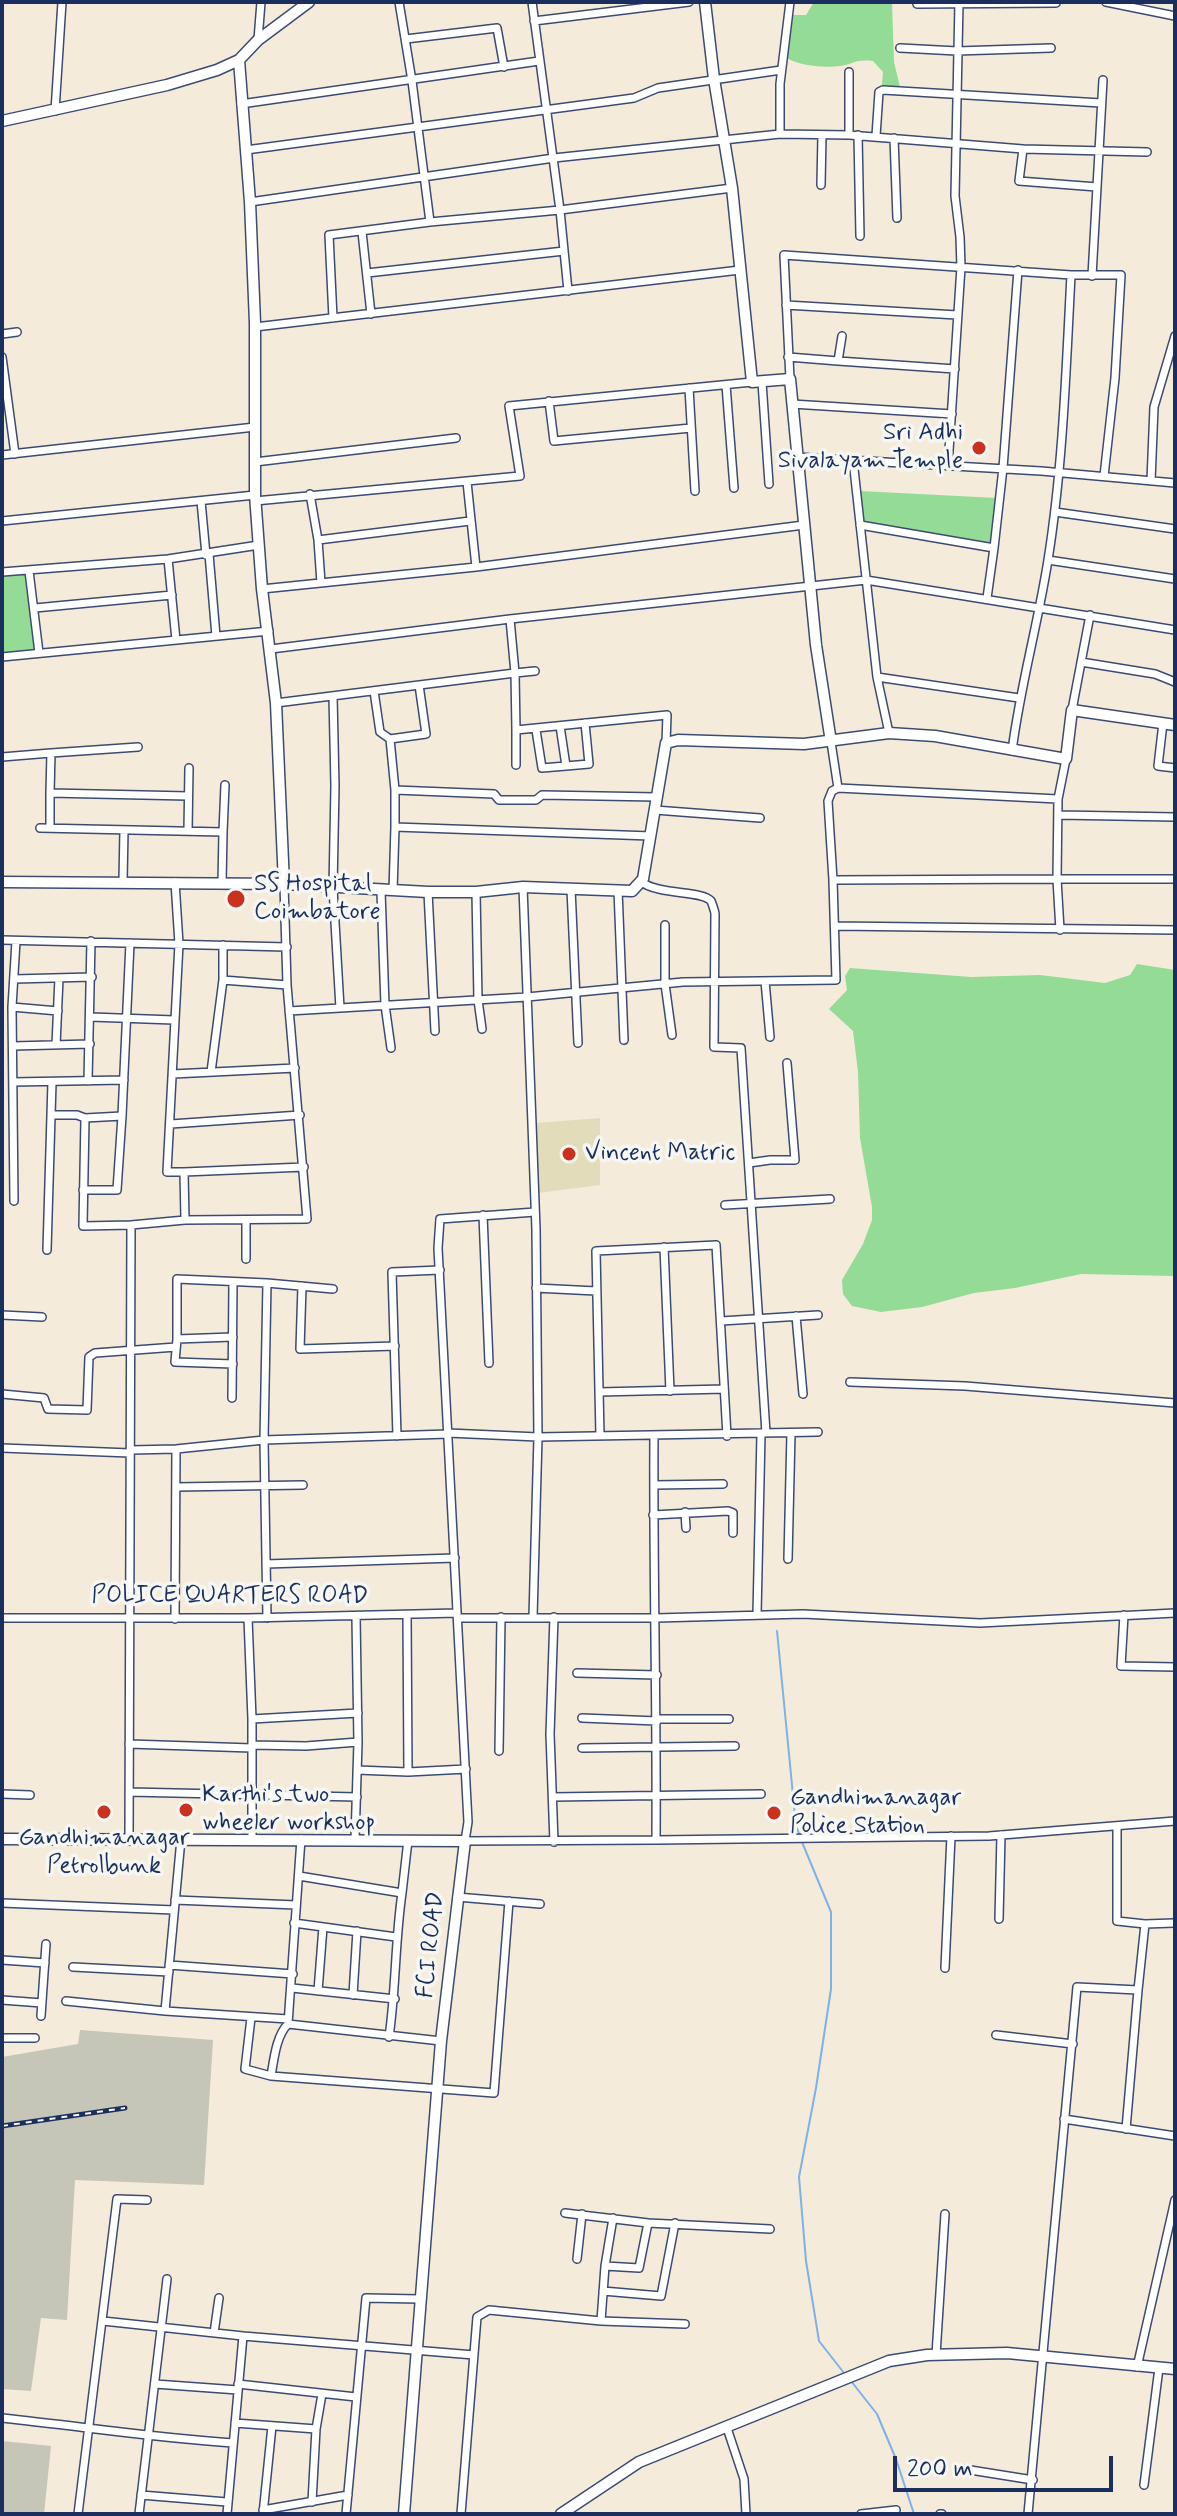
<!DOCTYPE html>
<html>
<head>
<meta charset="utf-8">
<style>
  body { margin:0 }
  #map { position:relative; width:1177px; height:2516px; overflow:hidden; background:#f5ebdb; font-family:Mynerve,sans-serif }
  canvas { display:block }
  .frame { position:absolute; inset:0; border:4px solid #1b2f5e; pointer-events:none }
  .scale { position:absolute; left:893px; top:2456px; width:220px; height:36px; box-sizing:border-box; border:4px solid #1b2f5e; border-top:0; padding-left:10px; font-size:24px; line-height:28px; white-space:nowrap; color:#1b2f5e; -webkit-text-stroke:6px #f6f6f2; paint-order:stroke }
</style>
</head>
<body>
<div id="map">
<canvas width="1177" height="2516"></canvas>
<div class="frame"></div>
<div class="scale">200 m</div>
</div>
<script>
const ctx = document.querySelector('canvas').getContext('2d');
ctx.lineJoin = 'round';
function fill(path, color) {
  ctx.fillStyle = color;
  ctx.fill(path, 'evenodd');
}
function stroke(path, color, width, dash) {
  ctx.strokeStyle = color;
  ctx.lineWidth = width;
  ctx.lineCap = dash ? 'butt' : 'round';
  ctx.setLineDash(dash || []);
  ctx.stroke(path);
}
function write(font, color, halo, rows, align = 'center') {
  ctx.font = font + ' Mynerve,sans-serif';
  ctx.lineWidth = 7;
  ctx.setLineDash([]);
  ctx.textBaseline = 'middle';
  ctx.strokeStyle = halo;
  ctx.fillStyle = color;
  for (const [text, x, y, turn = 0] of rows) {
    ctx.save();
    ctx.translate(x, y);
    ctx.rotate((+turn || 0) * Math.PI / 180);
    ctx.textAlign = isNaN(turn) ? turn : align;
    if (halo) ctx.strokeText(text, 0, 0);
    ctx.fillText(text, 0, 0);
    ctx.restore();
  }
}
const built = new Path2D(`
  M 600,1118 L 600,1185 L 538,1193 L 536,1123 Z`);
const industrial = new Path2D(`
  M 80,2030 L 213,2040 L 204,2185 L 75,2180 L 67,2320 L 41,2318 L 31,2391 L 2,2389 L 2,2057 L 78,2044 Z
  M 2,2441 L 51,2446 L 44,2514 L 2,2514 Z`);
const green = new Path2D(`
  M 814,2 L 892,2 L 894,62 L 900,87 L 882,85 L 883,72 L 873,61 C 854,59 855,64 840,66 C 825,68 800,66 787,58 L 793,15 L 806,15 Z
  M 860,491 L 997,498 L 992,544 L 863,523 Z
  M 29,571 L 39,653 L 2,656 L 2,572 Z
  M 1137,964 L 1175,970 L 1175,1276 L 1081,1274 L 1015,1288 L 974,1293 L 922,1307 L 881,1312 L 852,1306 L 843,1294 L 842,1280 L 863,1244 L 872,1220 L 872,1207 L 860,1138 L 858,1072 L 853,1031 L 829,1009 L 847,990 L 845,976 L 850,968 L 971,977 L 1040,975 L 1105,983 L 1130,975 Z`);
const stream = new Path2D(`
  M 777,1631 L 796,1826 L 800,1836
  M 802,1842 L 831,1912 L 831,1989 L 816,2088 L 799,2177 L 806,2261 L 819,2341 L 844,2373
  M 851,2381 L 877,2414 L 896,2459 L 914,2514`);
const street = new Path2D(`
  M 399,2 L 412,81 L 430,222
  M 532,2 L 560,210 L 732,188
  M 1106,2 L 1175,16
  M 917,4 L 1056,3
  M 534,21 L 689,2
  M 406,39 L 497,28 L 504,67
  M 258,40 L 261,2
  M 900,48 L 957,51 L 1051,48
  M 849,72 L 849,135
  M 241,104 L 539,61
  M 55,111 L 62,2
  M 780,134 L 780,84 L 790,2
  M 858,135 L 860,236
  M 876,136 L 879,92 L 883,90 L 1101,103
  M 894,138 L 897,218
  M 1023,149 L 1019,181 L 1097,187
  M 246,150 L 634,98 L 658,88 L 781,70
  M 821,185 L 822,135
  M 250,202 L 554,158 L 780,134 L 849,135 L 1023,149 L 1147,152
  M 362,232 L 371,314
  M 367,273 L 564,251
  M 1092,276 L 1103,80
  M 786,305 L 957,315
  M 333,318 L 329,235 L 430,222 L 560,210 L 568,291
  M 255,327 L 740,270
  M 2,334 L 17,332
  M 2,357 L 15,454
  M 788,357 L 838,361 L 842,336
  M 838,361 L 955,369
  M 790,379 L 784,255 L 1071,275 L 1121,275 L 1115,378 L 1104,476
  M 762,382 L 769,484
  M 726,385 L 734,488
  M 689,388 L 695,491
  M 549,401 L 554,441 L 691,428
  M 792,404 L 952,414
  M 2,455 L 255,427
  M 797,457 L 1041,471 L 1175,483
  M 853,460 L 877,677 L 889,733
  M 255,462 L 456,438
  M 948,466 L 961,267 L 960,237 L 955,196 L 959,2
  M 1151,481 L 1154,407 L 1175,336
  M 310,494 L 318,540 L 321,583
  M 201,501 L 206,555
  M 255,501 L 520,476 L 509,406 L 752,382
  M 1055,512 L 1175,529
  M 2,521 L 255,495
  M 860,525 L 994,548 L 987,598
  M 318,540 L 470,521
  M 994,548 L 1003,468 L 1018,270
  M 209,554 L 216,636
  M 168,559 L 176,640
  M 1048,560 L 1175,579
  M 476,567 L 804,525
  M 29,571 L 39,653
  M 2,572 L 168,559 L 259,545
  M 262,589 L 476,567 L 467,482
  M 35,608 L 172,595
  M 271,649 L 510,619 L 866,580 L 1175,630
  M 2,657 L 269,631
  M 1081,662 L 1155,674 L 1175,682
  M 535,671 L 515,673 L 516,730 L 667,715 L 666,743
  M 877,677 L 1019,698
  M 374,691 L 380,732 L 390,739 L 426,734 L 419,685
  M 333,696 L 335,786 L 333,888 L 340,1008
  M 276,703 L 515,673 L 510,619
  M 1072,710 L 1090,615
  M 1163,723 L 1158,766 L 1175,768
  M 516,730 L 516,765
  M 536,730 L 542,768 L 566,766 L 560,726
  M 390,739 L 395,790 L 395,827 L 651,836
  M 831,742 L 838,788
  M 1012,751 C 1020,687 1038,624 1048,560 C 1063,466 1066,370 1071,275
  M 51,753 L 138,747
  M 2,757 L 51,753 L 50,793 L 188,796
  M 1066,759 L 1058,799 L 1057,879 L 1175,879
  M 566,766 L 589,764 L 585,723
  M 395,790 L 494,794 L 499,800 L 536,800 L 542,795 L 657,797
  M 1058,799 L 838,788 L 832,791 L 828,801 L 833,880 L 1057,879 L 1060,930
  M 655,810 L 760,818
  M 1058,815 L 1175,817
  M 40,828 L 223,832 L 222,883
  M 50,828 L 50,793
  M 188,831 L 189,768
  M 223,832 L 225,785
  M 123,881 L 124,830
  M 640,881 C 659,896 702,890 711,901 C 712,903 715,912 715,914 L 714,1047 L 741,1048 L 766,1433
  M 523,887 L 536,1229 L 538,1437 L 533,1617
  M 571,889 L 578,1043
  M 618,890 L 624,1040
  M 381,891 L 385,1005 L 391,1048
  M 393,891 L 395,827
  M 428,892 L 435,1031
  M 476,892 L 478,1000 L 482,1029
  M 665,925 L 665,984 L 672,1035
  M 836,926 L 1175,930
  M 2,940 L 287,947
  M 130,943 L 122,1116 L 85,1118 L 83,1226 L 131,1225
  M 14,979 L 92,977
  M 223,980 L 287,985
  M 765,981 L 770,1037
  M 12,1007 L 58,1011
  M 289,1011 L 527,997 L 683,982 L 836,980 L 833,880
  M 91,1017 L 174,1020
  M 56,1045 L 59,978
  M 13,1046 L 90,1044
  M 211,1072 L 223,980 L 223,945
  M 173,1074 L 295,1068
  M 88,1081 L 91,941
  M 13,1082 L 124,1080
  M 51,1115 L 77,1115 L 85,1118
  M 171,1124 L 300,1115
  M 749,1163 L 770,1160 L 795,1160 L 787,1063
  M 184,1172 L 304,1167
  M 83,1190 L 117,1190 L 122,1116
  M 14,1201 L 12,1007 L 16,941
  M 725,1205 L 830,1199
  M 535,1212 L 440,1219 L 438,1248 L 468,1822 L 465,1841 L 656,1840 C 657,1705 653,1570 654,1435
  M 483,1215 L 489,1363
  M 185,1220 L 307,1219 L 287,985 L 284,884
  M 246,1220 L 246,1259
  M 664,1247 L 670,1391
  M 47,1250 L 52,1082
  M 267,1283 L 264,1440 L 267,1618
  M 302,1286 L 300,1349 L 395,1346
  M 536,1288 L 596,1291
  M 2,1315 L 42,1317
  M 796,1316 L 803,1394
  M 721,1321 L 818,1315
  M 177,1339 L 177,1279 L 267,1283 L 333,1289
  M 233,1364 L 175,1362 L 177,1339 L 233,1337
  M 850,1382 L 965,1386 L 1175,1403
  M 599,1392 L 724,1389
  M 2,1394 L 44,1398 L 48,1409 L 87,1410 L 89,1357 L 95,1353 L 176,1347
  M 232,1398 L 233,1282
  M 448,1433 L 538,1437 L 818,1432
  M 397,1436 L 392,1272 L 440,1270
  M 600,1436 L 596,1251 L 716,1245 L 727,1436
  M 2,1448 L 130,1453
  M 131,1450 L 176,1449 L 264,1440 L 448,1434
  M 654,1485 L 723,1484
  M 176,1487 L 303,1485
  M 685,1512 L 686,1528
  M 653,1515 L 728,1511 L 733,1513 L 733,1533
  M 788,1559 L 791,1433
  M 266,1564 L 455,1558
  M 757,1614 L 761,1434
  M 1124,1615 L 1121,1666 L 1175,1667
  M 407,1616 L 408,1772
  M 356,1617 L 358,1742
  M 554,1617 L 550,1734 L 554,1842
  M 2,1618 L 248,1618 L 457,1613
  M 248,1618 L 252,1719 L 252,1841
  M 458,1618 L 656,1618 L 803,1614 L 980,1623 L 1175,1613
  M 175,1619 L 176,1449
  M 577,1673 L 657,1675
  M 582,1718 L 657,1721
  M 252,1719 L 358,1713
  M 657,1719 L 729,1719
  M 129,1744 L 252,1748
  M 252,1745 L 306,1746 L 358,1742 L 355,1840
  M 582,1748 L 735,1746
  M 499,1751 L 501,1617
  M 357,1770 L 408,1772 L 466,1769
  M 129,1792 L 357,1797
  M 2,1794 L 30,1795
  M 553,1797 L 761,1794
  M 129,1839 L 131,1225 L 185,1220 L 184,1172 L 167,1172 L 179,944 L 175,882
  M 181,1839 L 165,2011 L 288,2019
  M 301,1839 L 288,2024 C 276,2036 274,2059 271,2076 L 494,2093 L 509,1901
  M 656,1840 L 989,1836 L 1175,1821
  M 299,1876 L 402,1893 C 395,1941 396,1989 389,2037
  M 402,1893 L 408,1840
  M 457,1897 L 540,1904
  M 175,1900 L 296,1905
  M 2,1903 L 174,1910
  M 999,1919 L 1001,1835
  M 294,1923 L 396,1937
  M 1145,1924 L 1174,1923
  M 2,1960 L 45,1963
  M 169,1965 L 293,1974
  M 73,1967 L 169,1972
  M 945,1968 L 951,1836
  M 292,1988 L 395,1999
  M 318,1991 L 323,1927
  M 353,1995 L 357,1931
  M 2,2000 L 42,2003
  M 66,2001 L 165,2011
  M 41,2016 L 46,1944
  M 251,2018 L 245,2069 L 271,2076
  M 288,2024 L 441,2041
  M 996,2035 L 1073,2044
  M 2,2038 L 35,2038
  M 1064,2119 L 1175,2136
  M 1126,2129 L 1138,1990
  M 565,2213 L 648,2223 L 770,2229
  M 577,2259 L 582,2214
  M 605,2266 L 639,2268 L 648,2223
  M 603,2291 L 661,2296 L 675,2223
  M 103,2321 L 243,2336
  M 601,2321 L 605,2266 L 613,2218
  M 214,2333 L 219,2298
  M 936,2355 L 945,2214
  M 1137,2367 L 1175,2200
  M 155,2384 L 238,2390
  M 238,2384 L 356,2397
  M 2,2418 C 79,2426 155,2438 233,2443
  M 235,2423 L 316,2429
  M 727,2428 L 744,2479 L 746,2514
  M 964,2469 L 1033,2480
  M 1144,2485 L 1159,2368
  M 141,2495 L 227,2502
  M 312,2502 L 316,2429 L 322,2394
  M 263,2510 L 348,2495
  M 78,2514 L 117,2199 L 147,2200
  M 139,2514 L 167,2279
  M 227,2514 L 243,2336 L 474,2355
  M 263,2514 L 272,2426
  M 346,2514 L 366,2298 L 419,2299
  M 461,2514 L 477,2317 L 489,2310 L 601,2321 L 685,2324
  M 861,2514 L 896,2510
  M 940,2514 L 942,2514
  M 1028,2514 L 1077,1987 L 1138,1990 L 1145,1924 L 1117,1921 L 1117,1827`);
const secondary = new Path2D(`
  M 705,2 L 714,79 L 732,188 L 752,382 L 790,379 L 816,645 L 831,742
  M 239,60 L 250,202 L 255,323 L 255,495 L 262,589 L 276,703 L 284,884
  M 2,121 L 167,85 L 217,70 L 239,60 L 258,40 L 309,2
  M 2,882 L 284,884 L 428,892 L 476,892 L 523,887 L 632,891 L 643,879 L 666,743 L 678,740 L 804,744 L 889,733 L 935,736 L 1066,759 L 1072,710 L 1175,725
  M 2,1839 L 465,1841 L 441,2041 L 404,2514
  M 561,2514 L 639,2462 L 889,2361 L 927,2355 L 1007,2353 L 1175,2369`);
const rail = new Path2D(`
  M 2,2126 L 125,2108`);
const markers = [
  [979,448,8,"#c8321e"],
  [236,899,10,"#c8321e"],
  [569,1154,8,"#c8321e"],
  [186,1810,8,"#c8321e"],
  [104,1812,8,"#c8321e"],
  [774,1813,8,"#c8321e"]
];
const poiNames = [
  ["Sri Adhi",963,434,"right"],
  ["Sivalayam Temple",963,462,"right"],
  ["SS Hospital",254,885],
  ["Coimbatore",254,913],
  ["Vincent Matric",585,1154],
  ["Karthi's two",202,1796],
  ["wheeler workshop",202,1824],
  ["Gandhimanagar",790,1799],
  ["Police Station",790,1827],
  ["Gandhimanagar",104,1839,"center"],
  ["Petrolbunk",104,1867,"center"]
];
const streetNames = [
  ["POLICE QUARTERS ROAD",230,1597],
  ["FCI ROAD",432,1945,-84]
];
fill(built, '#e2dcba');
fill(industrial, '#c5c5b8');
fill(green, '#94db95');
stroke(stream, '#7cb1ea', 2);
stroke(street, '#3c4b71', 10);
stroke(secondary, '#3c4b71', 13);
stroke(street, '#fff', 7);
stroke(secondary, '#fff', 10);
stroke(rail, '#1b2f5e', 5);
stroke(rail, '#f6f6f2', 2, [6]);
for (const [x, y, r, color] of markers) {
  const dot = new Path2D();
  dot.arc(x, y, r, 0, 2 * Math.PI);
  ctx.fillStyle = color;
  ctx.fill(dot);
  stroke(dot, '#f6f6f2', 3);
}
write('24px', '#1b2f5e', '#f6f6f2', poiNames, 'left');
write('24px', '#1b2f5e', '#f6f6f2', streetNames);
</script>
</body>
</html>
